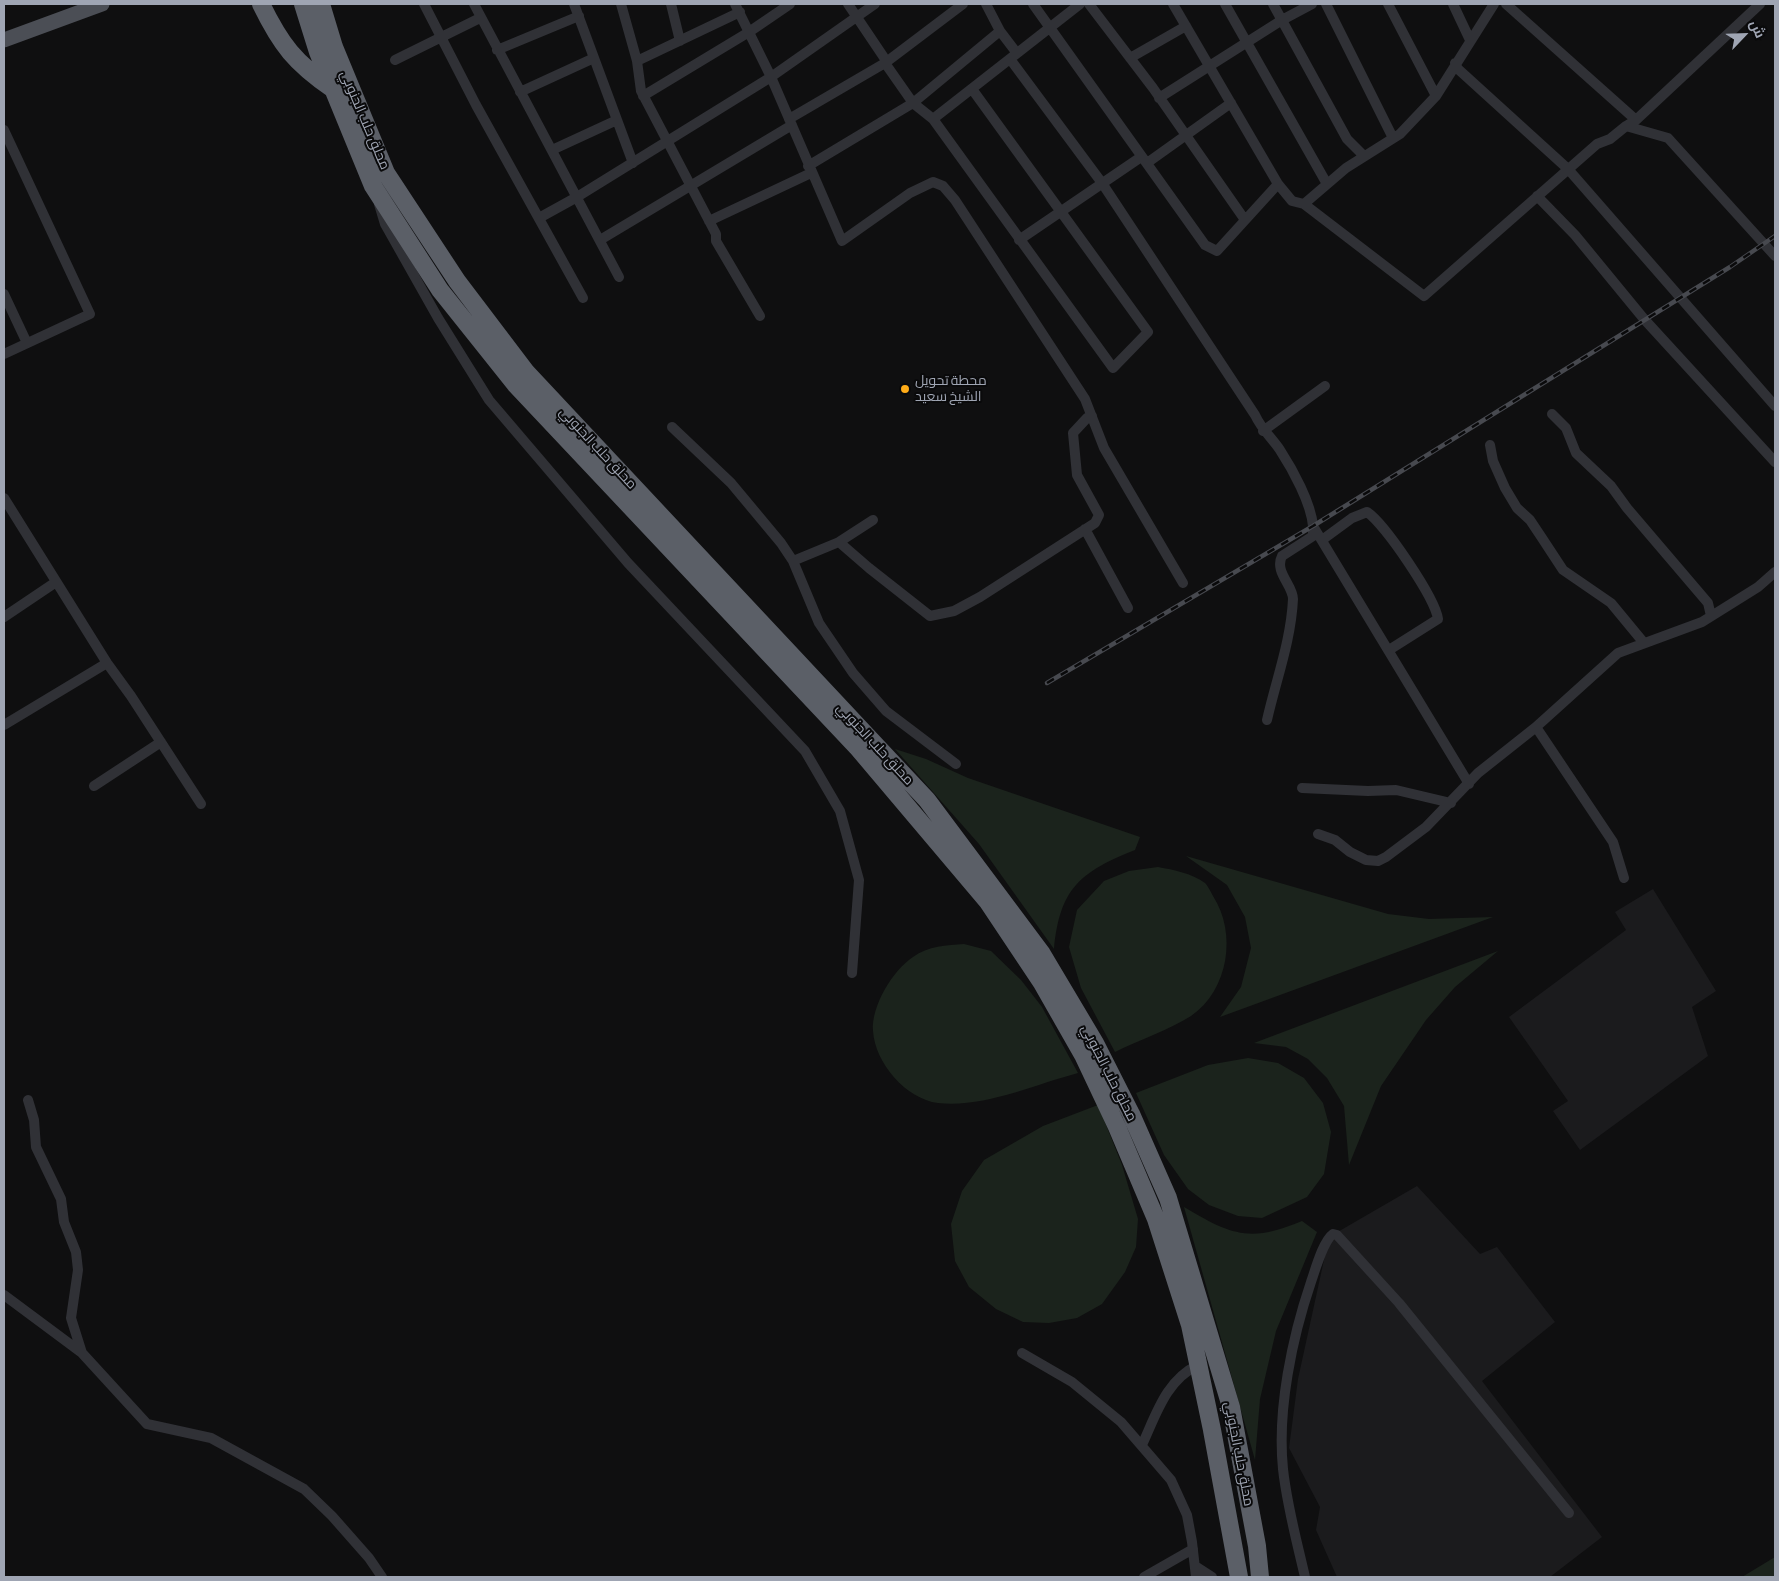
<!DOCTYPE html>
<html>
<head>
<meta charset="utf-8">
<style>
  body { margin:0 }
  #map { position:relative; width:1779px; height:1581px; overflow:hidden; background:#0f0f10; font-family:"Asap Condensed",Cairo,sans-serif }
  canvas { display:block }
  .frame { position:absolute; inset:0; border:5px solid #9fa5b3; pointer-events:none }
  .north { position:absolute; left:1719px; top:10px; width:50px; height:50px; -webkit-text-stroke:4px #0a0a0b; paint-order:stroke; rotate:66deg; font-size:14px; font-weight:700; line-height:20px; text-align:center; color:#9fa5b3 }
  .north::after { content:''; display:block; margin:auto; width:18px; height:22px; background:#9fa5b3; clip-path:polygon(50% 0,100% 100%,50% 72%,0 100%) }
</style>
</head>
<body>
<div id="map">
<canvas width="1779" height="1581"></canvas>
<div class="frame"></div>
<div class="north">ش</div>
</div>
<script>
const ctx = document.querySelector('canvas').getContext('2d');
ctx.lineJoin = 'round';
function fill(path, color) {
  ctx.fillStyle = color;
  ctx.fill(path, 'evenodd');
}
function stroke(path, color, width, dash) {
  ctx.strokeStyle = color;
  ctx.lineWidth = width;
  ctx.lineCap = dash ? 'butt' : 'round';
  ctx.setLineDash(dash || []);
  ctx.stroke(path);
}
function write(font, color, halo, rows, align = 'center') {
  ctx.font = font + ' "Asap Condensed",Cairo,sans-serif';
  ctx.lineWidth = 4;
  ctx.setLineDash([]);
  ctx.textBaseline = 'middle';
  ctx.strokeStyle = halo;
  ctx.fillStyle = color;
  for (const [text, x, y, turn = 0] of rows) {
    ctx.save();
    ctx.translate(x, y);
    ctx.rotate((+turn || 0) * Math.PI / 180);
    ctx.textAlign = isNaN(turn) ? turn : align;
    if (halo) ctx.strokeText(text, 0, 0);
    ctx.fillText(text, 0, 0);
    ctx.restore();
  }
}
const built = new Path2D(`
  M 1653,889 L 1716,991 L 1692,1007 L 1708,1056 L 1580,1150 L 1553,1111 L 1568,1101 L 1509,1017 L 1626,930 L 1615,912 Z
  M 1417,1186 L 1480,1254 L 1497,1247 L 1555,1322 L 1482,1381 L 1602,1537 L 1550,1577 L 1337,1577 L 1316,1530 L 1320,1507 L 1289,1448 L 1298,1379 L 1329,1237 Z`);
const green = new Path2D(`
  M 895,749 L 926,759 L 968,778 L 1140,837 L 1135,850 C 1080,872 1060,888 1054,949 L 979,844 Z
  M 1186,856 L 1388,914 L 1429,919 L 1493,917 L 1220,1017 L 1241,987 L 1251,948 L 1245,917 L 1227,885 Z
  M 1158,867 C 1174,870 1191,873 1205,883 C 1208,886 1211,892 1213,896 C 1237,933 1229,990 1191,1016 C 1171,1029 1137,1041 1115,1052 L 1081,988 L 1069,947 L 1077,910 L 1104,881 L 1129,871 Z
  M 964,944 L 991,951 L 1021,980 L 1042,1007 L 1078,1073 C 1033,1085 984,1108 938,1103 C 906,1099 875,1063 873,1031 C 871,1006 893,970 913,957 C 928,946 947,945 964,944 Z
  M 1498,951 L 1455,987 L 1426,1020 L 1381,1086 L 1349,1165 L 1344,1106 L 1327,1078 L 1308,1059 L 1286,1047 L 1254,1043 Z
  M 1248,1058 L 1278,1063 L 1304,1078 L 1323,1103 L 1331,1132 L 1324,1174 L 1307,1197 L 1262,1218 L 1238,1216 L 1209,1205 L 1188,1189 L 1164,1155 L 1136,1093 L 1208,1065 Z
  M 1098,1105 L 1122,1165 L 1138,1219 L 1136,1247 L 1125,1272 L 1102,1304 L 1077,1318 L 1049,1323 L 1023,1322 L 996,1309 L 969,1287 L 955,1261 L 951,1224 L 962,1191 L 984,1160 L 1043,1126 Z
  M 1184,1207 C 1231,1235 1250,1243 1302,1221 L 1317,1232 L 1276,1331 L 1260,1399 L 1255,1460 Z
  M 1775,1557 L 1775,1577 L 1742,1577 Z`);
const street = new Path2D(`
  M 424,4 L 476,105 L 583,298
  M 474,4 L 619,277
  M 574,4 L 633,163
  M 621,4 L 637,61 L 641,91 L 716,234 L 716,241 L 760,316
  M 671,4 L 680,41
  M 735,4 L 771,77 L 842,241 L 910,193 L 933,182 L 943,186 L 955,200 L 1085,399 L 1104,448 L 1183,583
  M 848,4 L 887,62
  M 986,4 L 1000,31 L 1016,52
  M 1033,4 L 1205,245 L 1217,251 L 1278,184
  M 1089,4 L 1153,88 L 1245,220
  M 1173,4 L 1278,184 L 1292,201 L 1304,204 L 1346,168 L 1400,134 L 1436,96 L 1494,4
  M 1225,4 L 1327,184
  M 1273,4 L 1347,139 L 1364,156
  M 1326,4 L 1393,138
  M 1388,4 L 1436,96
  M 1453,4 L 1470,40
  M 1506,4 L 1636,120 L 1626,126 L 1668,138 L 1775,256
  M 497,50 L 579,16
  M 1130,58 L 1186,26
  M 1010,59 L 1102,183 L 1255,415 C 1262,430 1272,438 1280,450 C 1293,470 1311,503 1313,526 L 1469,784
  M 395,60 L 480,18
  M 637,61 L 740,12
  M 885,63 L 913,103 L 933,119 L 1113,368 L 1148,332 L 972,89
  M 1455,63 L 1458,69 L 1568,169 L 1775,406
  M 520,92 L 594,58
  M 643,96 L 749,32 L 790,4
  M 1159,98 L 1282,20 L 1312,4
  M 789,119 L 885,63 L 963,4
  M 933,119 L 1080,4
  M 1636,120 L 1760,4
  M 4,130 L 90,314 L 4,354
  M 552,150 L 617,120
  M 1147,163 L 1231,103
  M 808,166 L 913,103 L 1000,31
  M 1537,196 L 1575,235 L 1644,319 L 1775,462
  M 379,204 L 385,224 L 438,318 L 489,400 L 628,563 L 805,751 L 840,811 L 859,880 L 852,973
  M 1304,204 L 1424,296 L 1597,144 L 1610,139 L 1626,126
  M 539,218 L 577,197 L 771,77 L 875,4
  M 709,221 L 811,173
  M 600,240 L 792,125
  M 1019,240 L 1141,157
  M 4,294 L 27,343
  M 1552,414 L 1566,428 L 1576,453 L 1611,486 L 1627,508 L 1708,603 L 1711,616
  M 672,427 L 731,483 L 781,543 L 793,561 L 819,623 L 853,673 L 886,711 L 956,764
  M 1263,431 L 1325,386
  M 1490,445 L 1493,461 L 1505,488 L 1517,508 L 1530,520 L 1542,538 L 1563,570 L 1611,603 L 1644,643
  M 4,498 L 107,663 L 131,696 L 201,804
  M 1085,529 L 1128,608
  M 1322,540 L 1352,518 L 1367,512 C 1385,524 1435,598 1438,619 L 1389,650
  M 839,542 L 869,568 L 930,616 L 954,611 L 980,597 L 1095,523 L 1099,515 L 1077,475 L 1073,433 L 1087,418 L 1092,416
  M 793,561 L 839,542 L 873,520
  M 4,617 L 56,582
  M 1267,720 C 1276,680 1291,641 1293,599 C 1293,585 1274,572 1282,556 L 1313,536 L 1313,526
  M 4,725 L 107,663
  M 94,786 L 161,742
  M 1302,788 L 1368,791 L 1396,790 L 1451,803
  M 1318,834 L 1335,840 L 1350,852 L 1366,860 L 1378,861 L 1386,857 L 1426,827 L 1478,773 L 1536,727
  M 1624,878 L 1613,842 L 1536,727 L 1618,653 L 1702,622 L 1758,587 L 1775,572
  M 28,1100 L 34,1120 L 36,1147 L 61,1199 L 64,1222 L 76,1252 L 78,1270 L 71,1318 L 82,1353
  M 4,1295 L 82,1353 L 147,1424 L 211,1438 L 304,1489 L 332,1516 L 369,1558 L 382,1577
  M 1022,1353 L 1072,1382 L 1121,1422 L 1171,1480 L 1187,1515 L 1192,1542 L 1196,1577
  M 1142,1445 C 1156,1415 1166,1380 1198,1365
  M 1195,1566 L 1212,1577
  M 1144,1577 L 1193,1549
  M 1305,1577 C 1297,1542 1287,1506 1283,1469 C 1277,1410 1292,1338 1311,1282 C 1315,1271 1323,1241 1333,1234 L 1337,1235 L 1399,1303 L 1569,1513`);
const primary = new Path2D(`
  M 4,40 L 102,4`);
const highway = new Path2D(`
  M 261,4 C 281,45 295,63 333,89
  M 303,4 L 318,52 L 373,186 L 440,290 L 515,384 L 857,747 L 988,902 L 1042,983 L 1083,1055 L 1117,1127 L 1156,1219 L 1190,1325 L 1212,1430 L 1239,1577
  M 321,4 L 334,47 L 386,173 L 457,281 L 526,372 L 927,800 L 1042,954 L 1095,1043 L 1131,1114 L 1168,1198 L 1231,1407 L 1257,1546 L 1260,1577`);
const rail = new Path2D(`
  M 1047,683 L 1313,526 L 1730,267 L 1775,236`);
const markers = [
  [905,389,5,"#ffac18"]
];
const streetNames = [
  ["محلق حلب الجنوبي",365,120,67],
  ["محلق حلب الجنوبي",598,448,47],
  ["محلق حلب الجنوبي",875,744,47],
  ["محلق حلب الجنوبي",1109,1073,63],
  ["محلق حلب الجنوبي",1239,1454,79]
];
const poiNames = [
  ["محطة تحويل",915,381],
  ["الشيخ سعيد",915,397]
];
fill(built, '#1b1b1d');
fill(green, '#1b231c');
stroke(street, '#303136', 10);
stroke(primary, '#4b4e55', 15);
stroke(highway, '#5b5f67', 18);
stroke(rail, '#47494f', 4.5);
stroke(rail, '#0a0a0b', 2.5, [8]);
for (const [x, y, r, color] of markers) {
  const dot = new Path2D();
  dot.arc(x, y, r, 0, 2 * Math.PI);
  ctx.fillStyle = color;
  ctx.fill(dot);
  stroke(dot, '#0a0a0b', 2);
}
write('14px', '#9fa5b3', '#0a0a0b', streetNames);
write('14px', '#9fa5b3', '#0a0a0b', poiNames, 'left');
</script>
</body>
</html>
